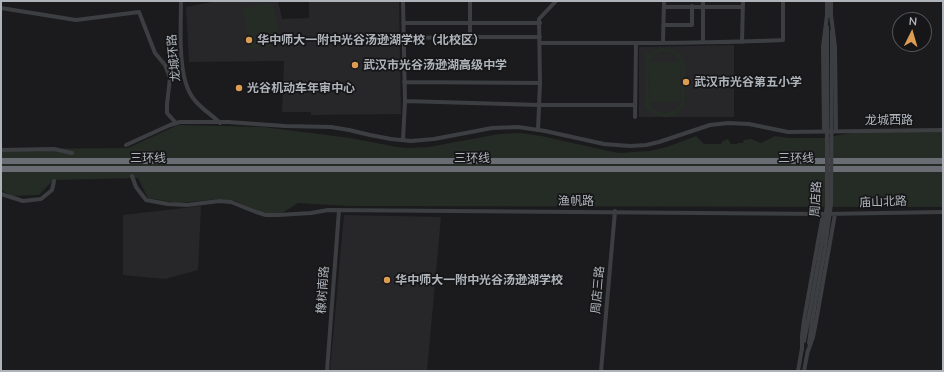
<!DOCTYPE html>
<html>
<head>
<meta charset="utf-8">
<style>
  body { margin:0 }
  #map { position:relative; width:944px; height:372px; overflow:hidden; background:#1b1b1d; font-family:Mulish,sans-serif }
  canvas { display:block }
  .frame { position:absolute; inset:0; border:2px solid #afb4bb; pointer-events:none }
  .north { position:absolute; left:892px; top:12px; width:40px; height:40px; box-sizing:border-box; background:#161618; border:1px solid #535559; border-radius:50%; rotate:5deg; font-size:11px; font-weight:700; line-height:16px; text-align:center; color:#afb4bb }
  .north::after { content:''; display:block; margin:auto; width:14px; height:18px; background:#dd9c53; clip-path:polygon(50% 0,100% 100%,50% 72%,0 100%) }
</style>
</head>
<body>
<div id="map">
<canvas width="944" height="372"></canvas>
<div class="frame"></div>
<div class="north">N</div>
</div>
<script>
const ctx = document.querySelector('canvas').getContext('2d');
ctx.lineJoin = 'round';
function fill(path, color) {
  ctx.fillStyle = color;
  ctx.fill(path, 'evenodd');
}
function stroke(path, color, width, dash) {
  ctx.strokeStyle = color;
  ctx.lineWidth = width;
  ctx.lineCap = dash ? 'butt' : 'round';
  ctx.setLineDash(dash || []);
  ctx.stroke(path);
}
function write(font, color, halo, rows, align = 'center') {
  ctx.font = font + ' Mulish,"Noto Sans SC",sans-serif';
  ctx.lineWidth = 3.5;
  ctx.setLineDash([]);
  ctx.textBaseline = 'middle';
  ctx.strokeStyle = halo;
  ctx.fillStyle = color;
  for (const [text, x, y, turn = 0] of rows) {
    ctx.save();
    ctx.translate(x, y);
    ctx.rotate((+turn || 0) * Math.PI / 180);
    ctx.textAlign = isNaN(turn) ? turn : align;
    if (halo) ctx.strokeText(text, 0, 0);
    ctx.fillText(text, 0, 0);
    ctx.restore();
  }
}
const built = new Path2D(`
  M 217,1 L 278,1 L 282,19 L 309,18 L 309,1 L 399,1 L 401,114 L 311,115 L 311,112 L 282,112 L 284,61 L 189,62 L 186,7 Z
  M 734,45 L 734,117 L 639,117 L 639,47 Z
  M 201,206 L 198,270 L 165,279 L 123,275 L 123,215 Z
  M 344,215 L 441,217 L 427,371 L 330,371 Z`);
const green = new Path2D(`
  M 273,3 L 280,44 L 250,49 L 243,8 Z
  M 660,48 L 667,48 L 675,50 L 679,53 L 684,60 L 686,67 L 685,103 C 681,114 668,121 656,115 C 652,113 650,110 645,110 L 645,50 L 649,50 L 649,55 L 654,51 ZM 659,52 C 669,51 676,53 680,62 L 650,62 L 653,56 ZM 650,63 L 650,102 L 680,102 L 681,63 L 681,102 C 676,116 654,117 650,101 C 648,95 649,70 650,63 Z
  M 178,125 L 263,127 L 350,138 L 397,147 L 408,148 L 429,147 L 499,134 L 521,133 L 541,136 L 613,152 L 621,153 L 633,152 L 650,151 L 667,147 L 696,136 L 704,144 L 721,144 L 723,141 L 728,139 L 731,144 L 737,144 L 738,143 L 743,143 L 744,140 L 751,139 L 761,143 L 775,136 L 789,138 L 822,138 L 858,132 L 943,132 L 943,207 L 349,206 L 298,203 L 279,215 L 255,211 L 236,201 L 218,199 L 178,203 L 148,198 L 138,178 L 53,180 L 39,195 L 12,196 L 1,190 L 1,149 L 128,148 Z`);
const minor = new Path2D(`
  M 181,1 C 181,27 177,77 193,98 C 200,108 211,114 220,123
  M 470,1 L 470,37 L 540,37
  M 703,1 L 703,42
  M 827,1 L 827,17
  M 831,1 L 831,17
  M 664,7 L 743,7
  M 1,8 L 76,20 L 139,12 L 155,53 L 165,65 L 170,78 L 167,104 L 167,113 L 176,123
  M 831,15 L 835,47 L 836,130
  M 403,23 L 540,23
  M 664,25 L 692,25 L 692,6
  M 827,27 L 827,47
  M 832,31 L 832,47
  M 404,38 L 470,37
  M 663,42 L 664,1
  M 742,42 L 743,1
  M 540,43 C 621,43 702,44 783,40 L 783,1
  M 404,82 L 540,83
  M 405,101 L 539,105 L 635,105
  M 635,117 L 636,43
  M 538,130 L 540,83 L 539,19 L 556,1
  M 824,131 L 823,47 L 827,15
  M 403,140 L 405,101 L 403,1
  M 126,145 L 170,125 L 180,122 L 228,122 L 285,126 L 331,127 L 349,130 L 370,135 L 391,139 L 411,141 L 434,139 L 492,128 L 518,127 L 545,131 L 604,144 L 630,146 L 646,145 L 659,142 L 710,125 L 728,123 L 749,124 L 788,132 L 943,130
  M 1,150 L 54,149 L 72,153
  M 132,176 L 136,187 L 146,200 L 168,204 L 187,205 L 219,201 L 231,202 L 256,212 L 266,215 L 278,215 L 311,213 L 328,210 L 823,214 L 943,212
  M 1,194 L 23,201 L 41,199 L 52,190 L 54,181
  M 804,341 L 808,321
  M 809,343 L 812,322
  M 802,350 L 802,336 L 804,320 L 823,214
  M 808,351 L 813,337 L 816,322 L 835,214
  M 327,371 L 339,210
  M 601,371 L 615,211
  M 798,371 L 802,348
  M 804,371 L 808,350`);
const highway = new Path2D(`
  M 1,161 L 943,161
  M 1,169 L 943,169`);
const minorBridge = new Path2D(`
  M 808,321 L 821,247 L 827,205 L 827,47
  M 812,322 L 825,248 L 831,204 L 832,47`);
const markers = [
  [249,40,4,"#dd9c53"],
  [355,65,4,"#dd9c53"],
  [686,82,4,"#dd9c53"],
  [239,88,4,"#dd9c53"],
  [387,280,4,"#dd9c53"]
];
const poiNames = [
  ["华中师大一附中光谷汤逊湖学校（北校区）",257,40],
  ["武汉市光谷汤逊湖高级中学",363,65],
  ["武汉市光谷第五小学",694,82],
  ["光谷机动车年审中心",247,88],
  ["华中师大一附中光谷汤逊湖学校",395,280]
];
const streetNames = [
  ["龙城环路",174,58,-95],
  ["龙城西路",889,120],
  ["三环线",148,158],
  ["三环线",472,158],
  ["三环线",796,158],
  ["周店路",816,199,-87],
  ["渔帆路",576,201],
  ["庙山北路",883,202,-2],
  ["橡树南路",323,290,-86],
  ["周店三路",598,290,-85]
];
fill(built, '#27272a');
fill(green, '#252c25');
stroke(minor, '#3c3e41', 4);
stroke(highway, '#696c72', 6);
stroke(minorBridge, '#3c3e41', 4);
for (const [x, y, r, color] of markers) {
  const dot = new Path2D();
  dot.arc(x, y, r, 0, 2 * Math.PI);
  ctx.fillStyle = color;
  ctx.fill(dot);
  stroke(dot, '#161618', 1.5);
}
write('bold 12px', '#afb4bb', '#161618', poiNames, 'left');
write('12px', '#afb4bb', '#161618', streetNames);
</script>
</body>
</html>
